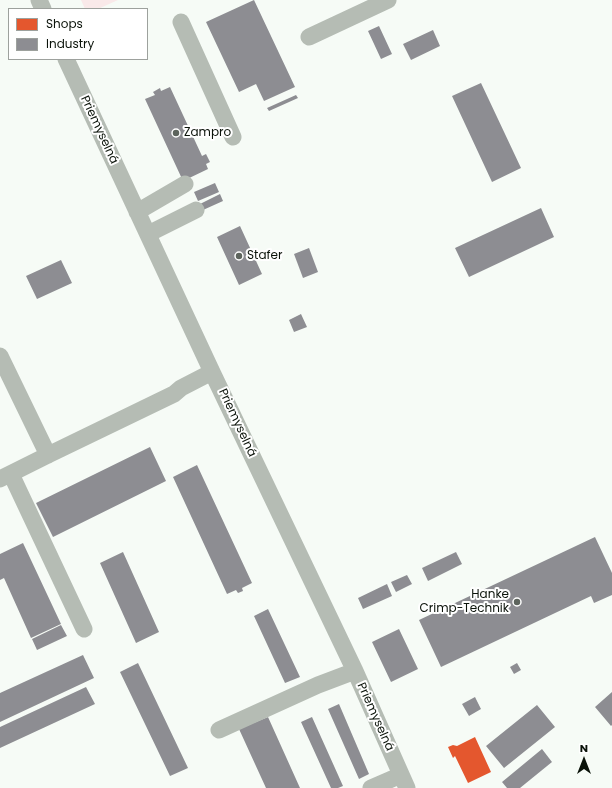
<!DOCTYPE html>
<html>
<head>
<meta charset="utf-8">
<style>
  body { margin:0 }
  #map { position:relative; width:612px; height:788px; overflow:hidden; background:#f6fbf6; font-family:Poppins,sans-serif }
  canvas { display:block }
  .legend { position:absolute; left:8px; top:8px; width:140px; height:52px; box-sizing:border-box; background:#fff; border:1px solid #9da19d; margin:0; padding:5px 7px; list-style:none; font-size:12px; color:#0b130a }
  .legend li { display:flex; align-items:center; gap:8px; height:20px }
  .legend b { width:20px; border:1px solid #9da19d }
  .north { position:absolute; left:564px; top:740px; width:40px; height:40px; -webkit-text-stroke:3px #fff; paint-order:stroke; rotate:0deg; font-size:11px; font-weight:700; line-height:16px; text-align:center; color:#0b130a }
  .north::after { content:''; display:block; margin:auto; width:14px; height:18px; background:#0b130a; clip-path:polygon(50% 0,100% 100%,50% 72%,0 100%) }
</style>
</head>
<body>
<div id="map">
<canvas width="612" height="788"></canvas>
<ul class="legend">
<li><b style="height:11px;background:#e4572e"></b>Shops</li>
<li><b style="height:11px;background:#8d8d92"></b>Industry</li>
</ul>
<div class="north">N</div>
</div>
<script>
const ctx = document.querySelector('canvas').getContext('2d');
ctx.lineJoin = 'round';
function fill(path, color) {
  ctx.fillStyle = color;
  ctx.fill(path, 'evenodd');
}
function stroke(path, color, width, dash) {
  ctx.strokeStyle = color;
  ctx.lineWidth = width;
  ctx.lineCap = dash ? 'butt' : 'round';
  ctx.setLineDash(dash || []);
  ctx.stroke(path);
}
function write(font, color, halo, rows, align = 'center') {
  ctx.font = font + ' Poppins,sans-serif';
  ctx.lineWidth = 4;
  ctx.setLineDash([]);
  ctx.textBaseline = 'middle';
  ctx.strokeStyle = halo;
  ctx.fillStyle = color;
  for (const [text, x, y, turn = 0] of rows) {
    ctx.save();
    ctx.translate(x, y);
    ctx.rotate((+turn || 0) * Math.PI / 180);
    ctx.textAlign = isNaN(turn) ? turn : align;
    if (halo) ctx.strokeText(text, 0, 0);
    ctx.fillText(text, 0, 0);
    ctx.restore();
  }
}
const green = new Path2D(`
  M 81,0 L 118,0 L 98,9 L 85,9 Z`);
const shops = new Path2D(`
  M 475,737 L 491,772 L 468,783 L 455,756 L 453,758 L 448,747 L 453,745 L 457,746 Z`);
const industry = new Path2D(`
  M 254,0 L 295,87 L 264,101 L 256,84 L 239,92 L 206,22 Z
  M 379,26 L 392,54 L 381,59 L 368,31 Z
  M 433,30 L 440,46 L 411,60 L 403,44 Z
  M 481,83 L 521,168 L 492,182 L 452,96 Z
  M 170,87 L 202,156 L 206,154 L 210,162 L 206,164 L 208,169 L 183,181 L 145,99 L 155,95 L 153,92 L 160,88 L 161,91 Z
  M 296,95 L 298,98 L 269,111 L 267,108 Z
  M 215,183 L 219,192 L 198,201 L 194,192 Z
  M 220,194 L 223,201 L 203,210 L 200,204 Z
  M 541,208 L 554,237 L 469,277 L 455,248 Z
  M 240,226 L 262,274 L 239,285 L 217,237 Z
  M 309,248 L 318,272 L 303,278 L 294,254 Z
  M 61,260 L 72,283 L 37,299 L 26,276 Z
  M 301,314 L 307,327 L 294,332 L 289,320 Z
  M 150,447 L 166,481 L 53,537 L 36,503 Z
  M 197,465 L 252,583 L 242,588 L 243,591 L 238,593 L 236,590 L 227,594 L 173,477 Z
  M 595,537 L 612,573 L 612,595 L 594,603 L 591,596 L 441,667 L 419,620 Z
  M 23,543 L 61,624 L 31,638 L 4,578 L 0,580 L 0,554 Z
  M 123,552 L 159,632 L 136,643 L 100,563 Z
  M 456,552 L 462,564 L 428,581 L 422,568 Z
  M 407,575 L 412,584 L 396,592 L 391,582 Z
  M 387,584 L 392,596 L 363,609 L 358,598 Z
  M 268,609 L 300,677 L 285,683 L 254,616 Z
  M 61,625 L 67,636 L 37,650 L 32,639 Z
  M 399,629 L 418,669 L 391,682 L 372,642 Z
  M 83,655 L 94,678 L 0,722 L 0,693 Z
  M 138,663 L 188,768 L 170,776 L 120,672 Z
  M 517,663 L 521,670 L 514,674 L 510,667 Z
  M 86,687 L 95,704 L 0,748 L 0,727 Z
  M 612,692 L 612,725 L 611,726 L 595,707 Z
  M 475,697 L 481,709 L 469,716 L 462,704 Z
  M 339,704 L 369,774 L 359,779 L 328,709 Z
  M 537,705 L 555,727 L 504,768 L 486,746 Z
  M 268,717 L 300,788 L 266,788 L 239,729 Z
  M 312,717 L 343,786 L 338,788 L 331,788 L 301,722 Z
  M 542,749 L 552,762 L 520,788 L 507,788 L 502,782 Z`);
const minor = new Path2D(`
  M 39,0 L 43,9
  M 181,22 L 233,137
  M 309,37 L 388,0
  M 66,59 L 212,372 L 355,671 L 407,788
  M 137,212 L 185,184
  M 148,234 L 196,210
  M 0,356 L 48,455
  M 11,474 L 84,629
  M 0,479 L 48,455 L 174,394 L 181,388 L 212,372
  M 219,730 L 318,685 L 355,671
  M 371,788 L 401,775`);
const markers = [
  [176,133,4,"#5d645d"],
  [239,256,4,"#5d645d"],
  [517,602,4,"#5d645d"]
];
const streetNames = [
  ["Priemyselná",99,130,65],
  ["Priemyselná",237,423,65],
  ["Priemyselná",375,717,66]
];
const poiNames = [
  ["Zampro",184,133],
  ["Stafer",247,256],
  ["Hanke",509,595,"right"],
  ["Crimp-Technik",509,609,"right"]
];
fill(green, '#f9e9e9');
fill(shops, '#e4572e');
fill(industry, '#8d8d92');
stroke(minor, '#b5bcb4', 17);
for (const [x, y, r, color] of markers) {
  const dot = new Path2D();
  dot.arc(x, y, r, 0, 2 * Math.PI);
  ctx.fillStyle = color;
  ctx.fill(dot);
  stroke(dot, '#fff', 1.5);
}
write('12px', '#0b130a', '#fff', streetNames);
write('12px', '#0b130a', '#fff', poiNames, 'left');
</script>
</body>
</html>
